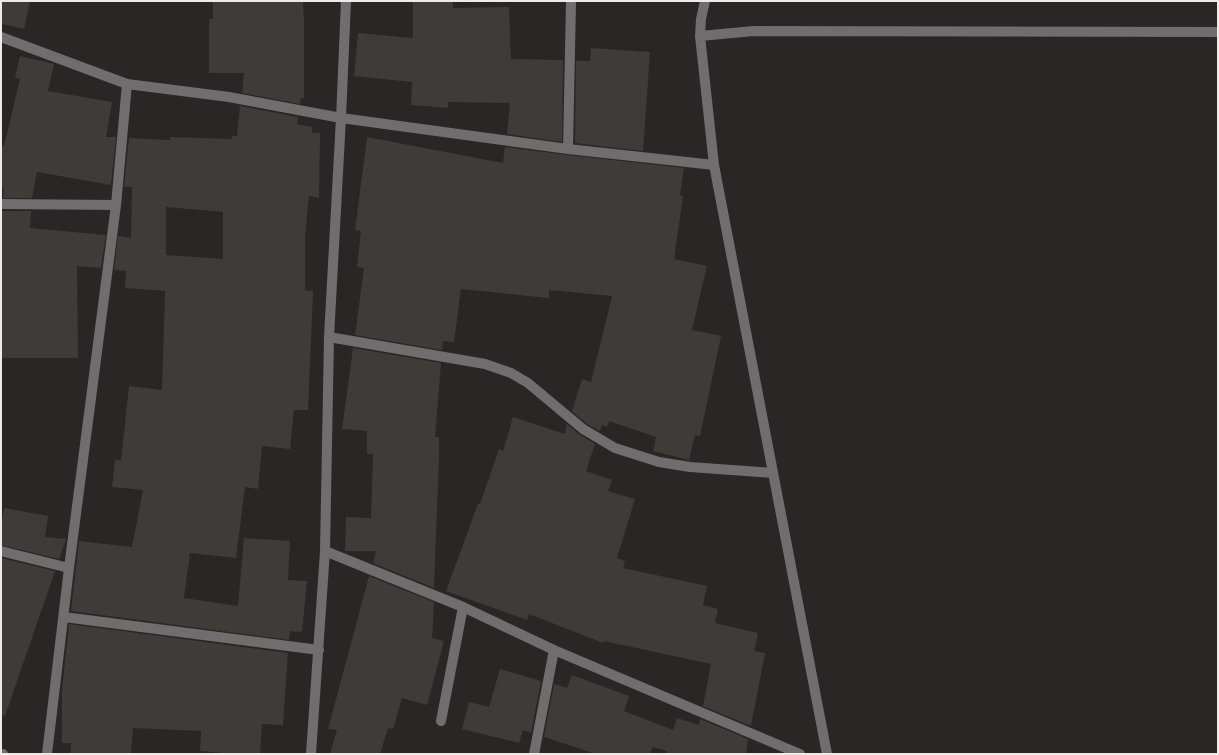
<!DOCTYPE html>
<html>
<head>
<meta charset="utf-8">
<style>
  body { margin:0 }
  #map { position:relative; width:1219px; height:755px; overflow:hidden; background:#2a2626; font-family:Mulish,sans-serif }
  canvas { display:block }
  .frame { position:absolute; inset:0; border:2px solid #eeebeb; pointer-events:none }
</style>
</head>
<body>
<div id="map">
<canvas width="1219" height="755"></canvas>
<div class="frame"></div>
</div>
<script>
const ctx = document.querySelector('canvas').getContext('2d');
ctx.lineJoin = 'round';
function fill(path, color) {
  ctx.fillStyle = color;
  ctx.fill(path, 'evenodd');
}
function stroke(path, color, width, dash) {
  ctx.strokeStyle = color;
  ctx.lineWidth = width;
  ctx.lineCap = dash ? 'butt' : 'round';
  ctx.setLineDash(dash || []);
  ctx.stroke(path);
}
const building = new Path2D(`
  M 1,1 L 30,1 L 24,29 L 1,24 Z
  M 213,1 L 303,1 L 304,22 L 304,98 L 301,98 L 300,104 L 242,93 L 244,73 L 209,73 L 209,19 L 213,19 Z
  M 413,1 L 453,1 L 453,8 L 509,7 L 511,59 L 563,60 L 562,142 L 507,134 L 510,103 L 448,102 L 448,108 L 411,105 L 412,82 L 354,76 L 358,33 L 413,38 Z
  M 591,48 L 650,52 L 643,151 L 575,143 L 576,61 L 590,61 Z
  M 20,56 L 54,64 L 48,91 L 112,102 L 106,137 L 116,137 L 111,185 L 37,172 L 32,198 L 3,198 L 4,188 L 1,187 L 1,146 L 4,146 L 20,79 L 15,78 Z
  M 240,106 L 298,117 L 297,124 L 312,127 L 312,133 L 320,133 L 319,198 L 309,196 L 305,235 L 305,290 L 313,291 L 308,410 L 294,410 L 290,449 L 262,446 L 258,489 L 245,487 L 236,558 L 190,553 L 184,598 L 238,606 L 244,538 L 290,541 L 288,580 L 307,581 L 302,632 L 290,631 L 289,640 L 71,611 L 79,541 L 132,547 L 143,490 L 112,487 L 115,460 L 121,460 L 129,386 L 162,390 L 165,291 L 125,288 L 126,271 L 114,270 L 118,236 L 131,238 L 132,187 L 124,187 L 129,138 L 170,140 L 170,137 L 232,139 L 232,136 L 237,136 ZM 166,207 L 223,212 L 223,259 L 166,255 Z
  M 367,137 L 503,163 L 505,147 L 567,155 L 684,168 L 680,195 L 683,196 L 674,259 L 707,266 L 692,330 L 721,336 L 700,436 L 695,435 L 689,460 L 653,451 L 656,437 L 609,421 L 607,427 L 602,425 L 600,431 L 587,424 L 572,411 L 582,379 L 591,382 L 612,296 L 549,290 L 549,298 L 461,289 L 454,342 L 443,341 L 442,350 L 355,335 L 364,268 L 357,267 L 361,231 L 355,230 Z
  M 2,211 L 31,211 L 30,228 L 106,235 L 101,268 L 77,266 L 78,358 L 1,358 L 1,225 Z
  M 353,348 L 441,363 L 435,437 L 439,437 L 439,457 L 434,588 L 373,563 L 376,551 L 345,551 L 346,517 L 371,518 L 373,454 L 367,454 L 367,431 L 342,429 Z
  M 513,417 L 565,434 L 567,424 L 580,435 L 595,444 L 586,471 L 612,480 L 608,491 L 635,499 L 617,558 L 625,561 L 623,568 L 707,586 L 703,605 L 718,609 L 715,623 L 758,633 L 754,651 L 765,653 L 751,726 L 703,706 L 711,664 L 604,641 L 603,643 L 529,614 L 527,620 L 446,591 L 478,504 L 480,504 L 499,449 L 503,451 Z
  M 4,508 L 48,516 L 45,537 L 66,539 L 59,559 L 1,545 L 1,527 Z
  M 1,558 L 55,571 L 5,716 L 1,715 Z
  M 369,576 L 434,602 L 432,638 L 444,641 L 427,705 L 402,698 L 393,729 L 388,728 L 380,754 L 330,754 L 337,730 L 328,729 Z
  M 69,624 L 288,653 L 283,725 L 262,724 L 260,754 L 236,754 L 200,751 L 201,731 L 133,728 L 131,754 L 71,754 L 71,743 L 62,743 L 62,690 Z
  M 500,669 L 541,681 L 531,733 L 523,730 L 519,743 L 462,729 L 469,702 L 489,707 Z
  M 572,675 L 629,696 L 624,711 L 673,730 L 677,718 L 699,725 L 700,719 L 748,739 L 746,754 L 666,754 L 667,751 L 653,747 L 650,754 L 596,754 L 544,737 L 554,684 L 567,688 Z`);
const street = new Path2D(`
  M 700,36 L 701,19 L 705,1
  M 1,37 L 127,84 L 229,97 L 341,118 L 568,149 L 714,165
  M 568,149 L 571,1
  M 1,204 L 116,205
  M 329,337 L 485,364 L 511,373 L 528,383 L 583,429 L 615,448 L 659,462 L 690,467 L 773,473
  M 1,551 L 69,568
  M 325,551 L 463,607 L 554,650 L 800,754
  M 64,617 L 319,650
  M 441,721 L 463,607
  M 1,754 L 3,754
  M 47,754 L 69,568 L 116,205 L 127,84
  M 311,754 L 325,551 L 329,337 L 341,118 L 346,1
  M 534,754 L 554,650
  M 827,754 L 714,165 L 700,36 L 754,31 L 1218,32`);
fill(building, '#3f3b39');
stroke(street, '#6f6d6e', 10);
</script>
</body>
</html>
